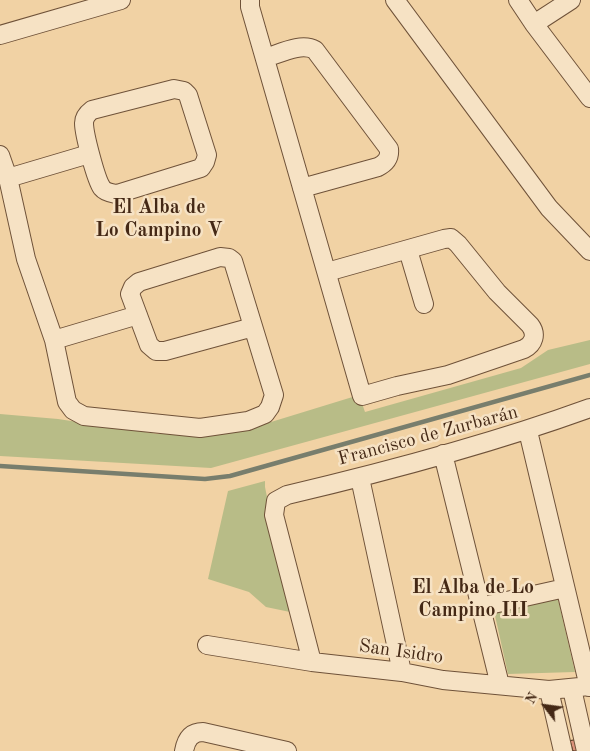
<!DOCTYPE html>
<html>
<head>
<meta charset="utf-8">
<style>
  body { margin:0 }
  #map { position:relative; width:590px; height:751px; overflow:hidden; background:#f1d2a4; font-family:"Old Standard TT",serif }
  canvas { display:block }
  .north { position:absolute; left:520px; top:681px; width:50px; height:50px; -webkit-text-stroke:4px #f6e2c4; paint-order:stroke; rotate:300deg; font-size:14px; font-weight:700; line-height:20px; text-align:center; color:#442815 }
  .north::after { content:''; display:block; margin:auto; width:18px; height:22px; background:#442815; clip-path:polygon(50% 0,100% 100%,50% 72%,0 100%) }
</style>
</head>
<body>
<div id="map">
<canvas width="590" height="751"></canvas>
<div class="north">N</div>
</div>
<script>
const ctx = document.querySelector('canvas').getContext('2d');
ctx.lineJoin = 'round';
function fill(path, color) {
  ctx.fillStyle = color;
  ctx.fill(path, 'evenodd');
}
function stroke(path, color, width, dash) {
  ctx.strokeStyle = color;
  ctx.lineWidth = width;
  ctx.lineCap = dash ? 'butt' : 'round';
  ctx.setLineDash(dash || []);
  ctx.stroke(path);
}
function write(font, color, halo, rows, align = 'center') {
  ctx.font = font + ' "Old Standard TT",serif';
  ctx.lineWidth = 5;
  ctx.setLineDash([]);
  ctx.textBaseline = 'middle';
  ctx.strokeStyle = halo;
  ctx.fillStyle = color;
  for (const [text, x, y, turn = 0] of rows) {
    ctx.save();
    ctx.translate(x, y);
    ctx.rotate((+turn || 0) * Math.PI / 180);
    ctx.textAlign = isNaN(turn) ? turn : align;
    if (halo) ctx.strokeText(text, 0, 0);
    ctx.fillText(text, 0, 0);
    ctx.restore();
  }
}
const green = new Path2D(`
  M 590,340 L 590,364 L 211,468 L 0,456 L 0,414 L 58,419 L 158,434 L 245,430 L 359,395 L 365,412 L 521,368 L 548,350 Z
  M 265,481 L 265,487 L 290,612 L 266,607 L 249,592 L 208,579 L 228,491 Z
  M 557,595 L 575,672 L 508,674 L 494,611 Z`);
const stream = new Path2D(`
  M 0,466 L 205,479 L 230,476 L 590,375`);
const building = new Path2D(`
  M 576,740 L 579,751 L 573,751 L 570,741 Z`);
const street = new Path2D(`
  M 250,0 L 250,7 L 362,396 L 397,386 L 448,375 L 524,349 C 534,344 537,334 530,325 L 497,292 L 458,244 L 451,238 L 444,239 L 327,272
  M 395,0 L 549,208 L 590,251
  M 518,0 L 534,24 L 590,98
  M 534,24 L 571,0
  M 0,35 L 121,0
  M 265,58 C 279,54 301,42 315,50 L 389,149 C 390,158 386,163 378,167 L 302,188
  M 174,89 L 184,91 L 188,95 L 207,155 L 205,162 L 201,168 L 117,194 C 112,193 106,193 102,188 C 96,180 84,134 84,123 C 84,117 88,113 92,110 Z
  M 0,155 L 8,178 L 26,259 L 54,340 L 67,402 L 73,410 L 84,416 L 200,428 L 248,421 L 265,414 L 270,407 L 274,395 L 233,261 L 229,258 L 220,257 L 139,282 L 133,287 L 130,294 L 149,345 L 156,351 L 165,351 L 253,327
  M 8,178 L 89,154
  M 408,250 L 424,304
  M 54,340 L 138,315
  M 528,431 L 589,687
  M 443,454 L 500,685
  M 360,478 L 402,672
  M 480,607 L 565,588
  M 207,645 L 312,662 L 402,672 L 443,680 L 549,690 L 590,686
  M 312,662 L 274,515 L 276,501 L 287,495 C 389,471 491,444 590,408
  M 572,689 L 586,751
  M 549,690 L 563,751
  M 184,751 C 186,740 191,732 203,732 L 287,751`);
const streetNames = [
  ["Francisco de Zurbarán",428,436,-15],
  ["San Isidro",401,652,8]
];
const neighbourhoodNames = [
  ["El Alba de",159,208],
  ["Lo Campino V",159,231],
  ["El Alba de Lo",473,588],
  ["Campino III",473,611]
];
fill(green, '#b8bc87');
stroke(stream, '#787e6d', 4.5);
fill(building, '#dc937b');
stroke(building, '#442815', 1);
stroke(street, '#6f5239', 20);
stroke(street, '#f6e2c4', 18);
write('19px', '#442815', '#f6e2c4', streetNames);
write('bold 20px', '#442815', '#f6e2c4', neighbourhoodNames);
</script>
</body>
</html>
